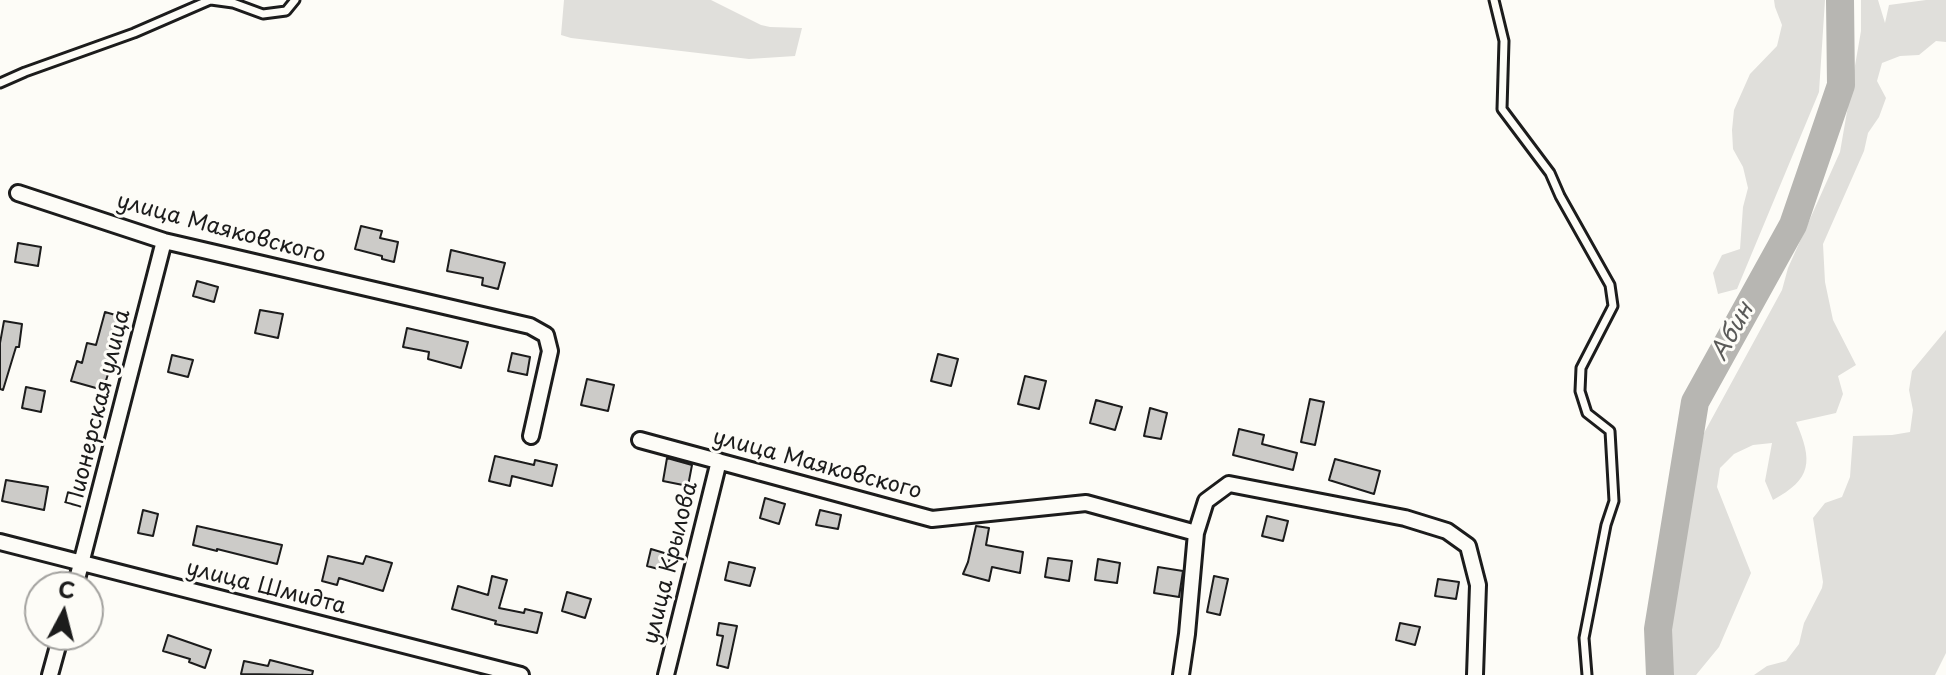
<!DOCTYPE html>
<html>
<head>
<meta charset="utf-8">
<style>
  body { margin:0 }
  #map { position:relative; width:1946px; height:675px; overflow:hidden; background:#fdfcf7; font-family:"Playpen Sans",sans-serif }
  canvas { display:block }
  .north { position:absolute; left:24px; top:571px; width:80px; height:80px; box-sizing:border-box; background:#fdfcf7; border:2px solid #a3a29f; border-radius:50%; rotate:7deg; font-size:22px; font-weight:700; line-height:32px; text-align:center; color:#1c1c1c }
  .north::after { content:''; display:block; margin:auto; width:28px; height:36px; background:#1c1c1c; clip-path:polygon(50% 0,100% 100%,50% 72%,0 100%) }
</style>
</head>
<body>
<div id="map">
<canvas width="1946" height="675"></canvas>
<div class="north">С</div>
</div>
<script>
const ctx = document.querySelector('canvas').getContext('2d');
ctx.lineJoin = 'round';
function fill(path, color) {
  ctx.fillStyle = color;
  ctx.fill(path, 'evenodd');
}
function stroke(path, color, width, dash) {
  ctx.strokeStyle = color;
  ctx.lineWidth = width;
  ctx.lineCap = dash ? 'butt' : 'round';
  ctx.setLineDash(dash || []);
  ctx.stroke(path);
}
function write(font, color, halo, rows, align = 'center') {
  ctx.font = font + ' "Playpen Sans",sans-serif';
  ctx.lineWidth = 6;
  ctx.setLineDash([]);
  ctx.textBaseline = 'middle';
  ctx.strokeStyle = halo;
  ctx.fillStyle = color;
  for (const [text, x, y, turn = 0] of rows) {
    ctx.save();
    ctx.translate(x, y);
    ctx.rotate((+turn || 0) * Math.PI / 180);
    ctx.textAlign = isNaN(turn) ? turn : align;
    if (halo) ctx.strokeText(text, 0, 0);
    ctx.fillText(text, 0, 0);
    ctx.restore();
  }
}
const green = new Path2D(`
  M 564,0 L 711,0 L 761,25 L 770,27 L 802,28 L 795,56 L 749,59 L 571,38 L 561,35 Z
  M 1774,0 L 1825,0 L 1819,92 L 1737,289 L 1718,294 L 1713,273 L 1722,255 L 1740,249 L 1743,207 L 1748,188 L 1743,167 L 1733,149 L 1732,130 L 1734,110 L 1750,74 L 1777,46 L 1782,25 L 1775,7 Z
  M 1861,0 L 1878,0 L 1885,23 L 1889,5 L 1926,0 L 1946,0 L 1946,42 L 1936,41 L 1919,55 L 1900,56 L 1882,63 L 1877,81 L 1886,98 L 1879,117 L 1868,133 L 1864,151 L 1823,244 L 1825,282 L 1833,320 L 1856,365 L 1838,376 L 1843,394 L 1836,413 L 1796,422 C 1813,461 1812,479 1773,500 L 1765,481 L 1772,443 L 1753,445 L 1734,454 L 1720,468 L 1717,487 L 1751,573 L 1719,647 L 1696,675 L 1674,675 L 1672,663 L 1671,599 L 1689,495 L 1704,433 L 1782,290 L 1788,268 L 1840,152 L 1861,31 Z
  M 1946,330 L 1946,653 L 1935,675 L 1754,675 L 1767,666 L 1786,661 L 1799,644 L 1804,623 L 1822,588 L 1823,582 L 1813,518 L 1825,503 L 1842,497 L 1850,477 L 1853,436 L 1892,435 L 1910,432 L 1913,410 L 1909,390 L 1912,371 Z`);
const river = new Path2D(`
  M 1660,675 L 1658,629 L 1695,402 L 1793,225 L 1841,85 L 1840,0`);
const building = new Path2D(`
  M 361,226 L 382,231 L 380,238 L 398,242 L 394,262 L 382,259 L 382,256 L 355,249 Z
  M 18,243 L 41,247 L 38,266 L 15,262 Z
  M 451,250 L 505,263 L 498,289 L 482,285 L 483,278 L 447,271 Z
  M 197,281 L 218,287 L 214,302 L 193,296 Z
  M 260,310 L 283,314 L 278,338 L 255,333 Z
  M 105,312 L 126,318 L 123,331 L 117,329 L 106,370 L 109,371 L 103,390 L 71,381 L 77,361 L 82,363 L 87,343 L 96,345 Z
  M 4,321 L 22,324 L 19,347 L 16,347 L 3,390 L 0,389 L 0,343 Z
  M 407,328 L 468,342 L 461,368 L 428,359 L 429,352 L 403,347 Z
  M 512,353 L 530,357 L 527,375 L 508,371 Z
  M 938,354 L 958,359 L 951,386 L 931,381 Z
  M 172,355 L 193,360 L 188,377 L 168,372 Z
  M 1025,376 L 1046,381 L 1039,409 L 1018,404 Z
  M 587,379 L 614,385 L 608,411 L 581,405 Z
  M 26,387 L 45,391 L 41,412 L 22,408 Z
  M 1310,399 L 1324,402 L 1315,445 L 1301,442 Z
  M 1096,400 L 1122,407 L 1115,430 L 1090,423 Z
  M 1150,408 L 1167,413 L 1161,439 L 1144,436 Z
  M 1239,429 L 1264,435 L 1262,444 L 1297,453 L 1293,470 L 1233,455 Z
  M 495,456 L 534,465 L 535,460 L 557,465 L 552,486 L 512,476 L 510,486 L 489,481 Z
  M 667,458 L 692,465 L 688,486 L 663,481 Z
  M 1335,459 L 1380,471 L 1374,494 L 1329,480 Z
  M 6,480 L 48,487 L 44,510 L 2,501 Z
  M 765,498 L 785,504 L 779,524 L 760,518 Z
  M 143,510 L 158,514 L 153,536 L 138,533 Z
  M 820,510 L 841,515 L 838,529 L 816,525 Z
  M 1267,516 L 1288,521 L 1283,541 L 1262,536 Z
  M 197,526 L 282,545 L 277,564 L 217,549 L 217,551 L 193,545 Z
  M 976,526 L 989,528 L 986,545 L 1023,552 L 1020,573 L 992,567 L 989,581 L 963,574 L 968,562 Z
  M 651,549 L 671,555 L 666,571 L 647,566 Z
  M 328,556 L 363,564 L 366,556 L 392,563 L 383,591 L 339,578 L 337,585 L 322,581 Z
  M 1048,558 L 1072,561 L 1069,581 L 1045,577 Z
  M 1098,559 L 1120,563 L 1117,583 L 1095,580 Z
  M 729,562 L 755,568 L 750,586 L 725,580 Z
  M 1158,567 L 1183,571 L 1179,597 L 1154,593 Z
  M 492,576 L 507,580 L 499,608 L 524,613 L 525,609 L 542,613 L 537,633 L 495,624 L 496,621 L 452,609 L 458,586 L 488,595 Z
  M 1214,576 L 1228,579 L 1220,615 L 1207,612 Z
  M 1438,579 L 1459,582 L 1456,599 L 1435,596 Z
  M 567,592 L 591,599 L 585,618 L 562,611 Z
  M 719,623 L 737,626 L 728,668 L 717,665 L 723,636 L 717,635 Z
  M 1400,623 L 1420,627 L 1415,645 L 1396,640 Z
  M 168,635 L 211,650 L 205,668 L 189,662 L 190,659 L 163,651 Z
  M 270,660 L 313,671 L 312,675 L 241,674 L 244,661 L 268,666 Z`);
const service = new Path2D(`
  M 211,0 L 233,3 L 263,14 L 286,11 L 295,0
  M 1494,0 L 1504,41 L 1502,109 L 1550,173 L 1560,196 L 1610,285 L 1613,306 L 1581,368 L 1580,391 L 1587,413 L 1610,431 L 1614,501 L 1606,525 L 1584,638 L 1587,675
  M 0,83 L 25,72 L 134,33 L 210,0`);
const minor = new Path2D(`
  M 18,193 L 164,241 L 530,326 L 546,335 L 550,351 L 531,436
  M 640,440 L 932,519 L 1086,503 L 1196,533
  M 0,542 L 521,675
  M 75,587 L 164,241
  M 50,675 L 61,635
  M 666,675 L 719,461
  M 1181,675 L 1187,634 L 1196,533 L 1206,501 L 1229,484 L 1405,518 L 1447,531 L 1468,546 L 1478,585 L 1475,675`);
const streetNames = [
  ["улица Маяковского",221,229,15],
  ["Пионерская улица",99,409,-76],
  ["улица Маяковского",817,465,15],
  ["улица Крылова",671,563,-76],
  ["улица Шмидта",266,588,14]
];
const waterNames = [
  ["Абин",1733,332,-61]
];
fill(green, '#e0dfdb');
stroke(river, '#b7b6b2', 28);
fill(building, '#cccbc8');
stroke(building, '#1c1c1c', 2);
stroke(service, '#1c1c1c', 13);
stroke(minor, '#1c1c1c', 20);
stroke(service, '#fdfcf7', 7);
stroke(minor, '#fdfcf7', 14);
write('22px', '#1c1c1c', '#fdfcf7', streetNames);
write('italic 24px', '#5a5a58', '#fdfcf7', waterNames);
</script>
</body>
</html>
